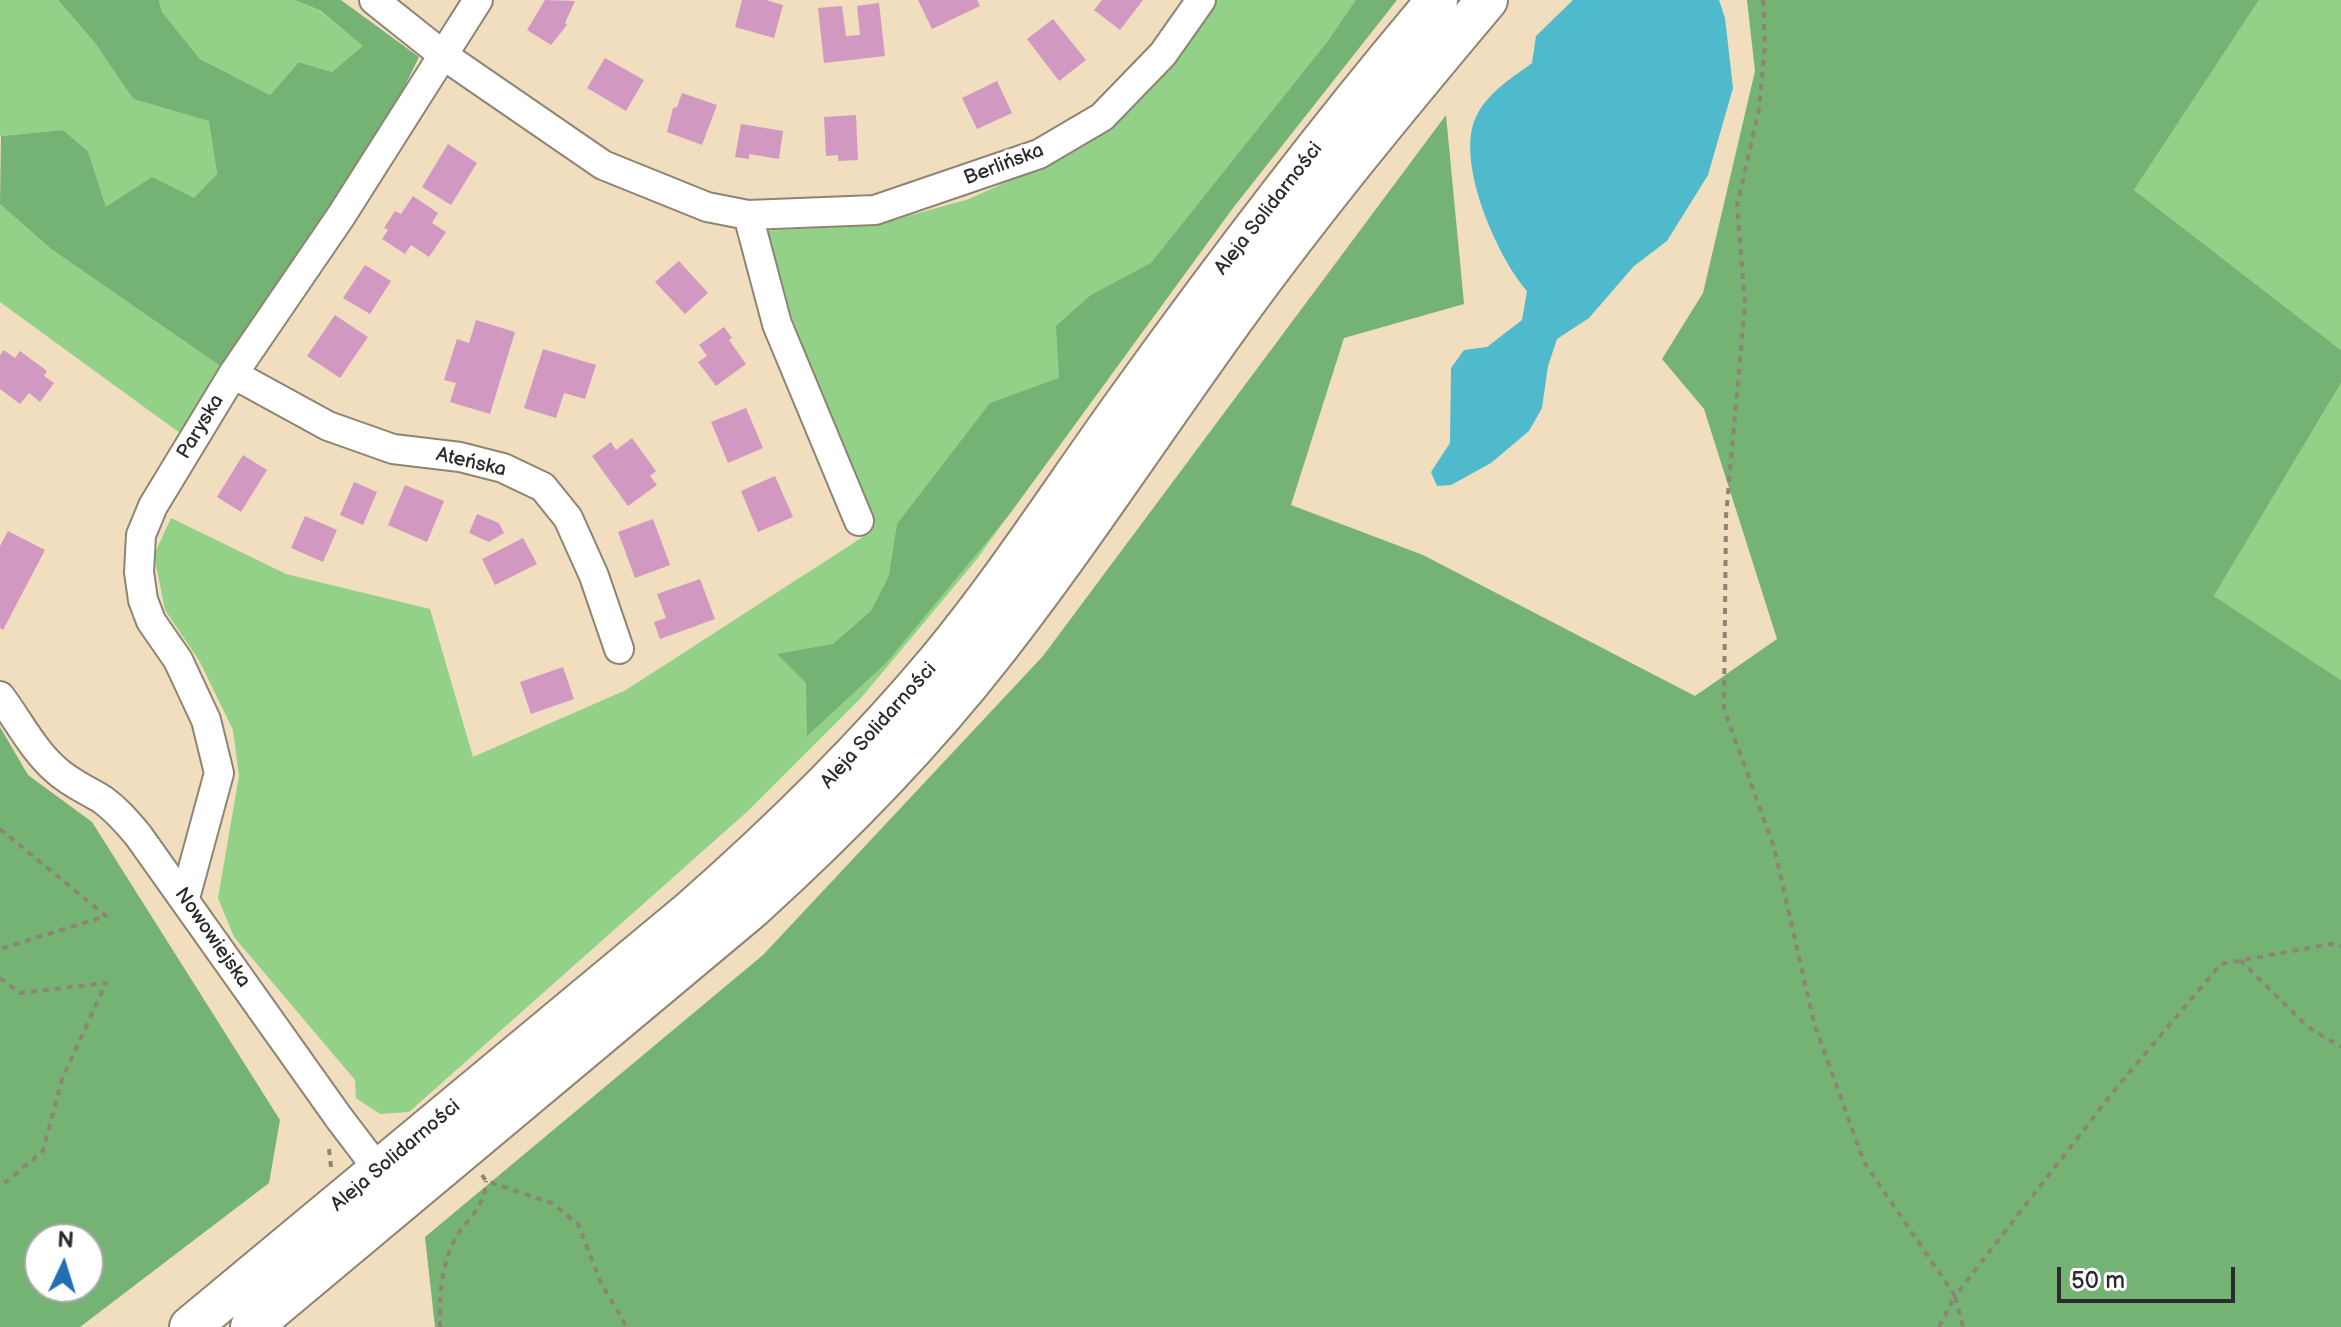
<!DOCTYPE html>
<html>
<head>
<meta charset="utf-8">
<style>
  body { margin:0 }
  #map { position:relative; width:2341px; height:1327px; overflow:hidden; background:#f0debe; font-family:"Balsamiq Sans",sans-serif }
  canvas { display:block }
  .north { position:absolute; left:24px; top:1223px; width:80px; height:80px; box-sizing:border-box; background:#fff; border:2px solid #aaa; border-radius:50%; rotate:4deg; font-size:22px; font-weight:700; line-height:32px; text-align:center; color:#2b2b2b }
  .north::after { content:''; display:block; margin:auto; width:28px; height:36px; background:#1f6fb2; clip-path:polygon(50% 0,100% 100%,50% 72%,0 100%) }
  .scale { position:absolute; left:2057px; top:1267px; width:178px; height:36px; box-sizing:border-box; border:4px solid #2b2b2b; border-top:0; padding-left:10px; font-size:24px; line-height:28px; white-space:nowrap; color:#2b2b2b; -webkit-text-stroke:6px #fff; paint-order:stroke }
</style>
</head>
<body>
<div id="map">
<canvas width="2341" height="1327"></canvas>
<div class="north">N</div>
<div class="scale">50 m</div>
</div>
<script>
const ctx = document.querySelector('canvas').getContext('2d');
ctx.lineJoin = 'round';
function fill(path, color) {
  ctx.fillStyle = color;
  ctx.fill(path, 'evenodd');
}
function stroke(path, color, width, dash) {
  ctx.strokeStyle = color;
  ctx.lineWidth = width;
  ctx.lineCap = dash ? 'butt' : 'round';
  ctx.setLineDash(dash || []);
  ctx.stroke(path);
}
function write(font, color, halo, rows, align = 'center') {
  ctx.font = font + ' "Balsamiq Sans",sans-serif';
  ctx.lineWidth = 7;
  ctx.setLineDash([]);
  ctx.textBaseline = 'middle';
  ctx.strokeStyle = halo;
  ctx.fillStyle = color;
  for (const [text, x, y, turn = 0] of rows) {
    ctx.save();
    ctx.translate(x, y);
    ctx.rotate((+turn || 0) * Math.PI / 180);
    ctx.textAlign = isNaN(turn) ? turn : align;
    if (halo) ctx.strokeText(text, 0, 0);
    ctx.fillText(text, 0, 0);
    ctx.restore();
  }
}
const green = new Path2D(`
  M 0,0 L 58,0 L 95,43 L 133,99 L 210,121 L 217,174 L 194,199 L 106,207 L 88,151 L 63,130 L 0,136 Z
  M 159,0 L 295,0 L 320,11 L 364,46 L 332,72 L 299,62 L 270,95 L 200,59 L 162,12 Z
  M 1213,0 L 1378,0 L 977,559 L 861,698 L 749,810 L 409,1112 L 380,1114 L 356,1098 L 355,1080 L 234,937 L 218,898 L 239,776 L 233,730 L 200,662 L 165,610 L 154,555 L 171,518 L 286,574 L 430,609 L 473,757 L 626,690 L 872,531 L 759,231 L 876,225 L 969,199 L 1068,154 L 1147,92 Z
  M 2259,0 L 2341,0 L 2341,350 L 2134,190 Z
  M 0,204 L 51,249 L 226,370 L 184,436 L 0,302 Z
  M 2341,383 L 2341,680 L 2214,596 Z`);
const forest = new Path2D(`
  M 58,0 L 159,0 L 162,12 L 200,59 L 270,95 L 299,62 L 332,72 L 363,46 L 321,11 L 295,0 L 341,0 L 419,57 L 373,151 L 226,370 L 51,249 L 0,204 L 1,136 L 63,130 L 88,151 L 106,207 L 152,177 L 194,198 L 217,174 L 209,121 L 133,99 L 95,43 Z
  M 1356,0 L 1397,0 L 1233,208 L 1009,515 L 886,663 L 807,736 L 806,683 L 777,654 L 833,644 L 871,611 L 889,576 L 897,524 L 990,403 L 1059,378 L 1056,326 L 1091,295 L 1151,263 L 1328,41 Z
  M 1747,0 L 2259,0 L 2134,190 L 2341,350 L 2341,383 L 2214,596 L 2341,680 L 2341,1327 L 435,1327 L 425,1237 L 763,955 L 1043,656 L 1446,115 L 1464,304 L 1344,338 L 1291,505 L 1423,555 L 1695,696 L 1777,639 L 1704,409 L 1662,359 L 1703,293 L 1755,71 Z
  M 0,727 L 28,775 L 92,822 L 280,1120 L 269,1183 L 80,1327 L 0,1327 ZM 40,1239 L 88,1239 L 88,1287 L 40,1287 Z`);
const water = new Path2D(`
  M 1573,0 L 1719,0 L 1725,18 L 1733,88 L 1708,175 L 1667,241 L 1634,266 L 1589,318 L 1557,339 L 1548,366 L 1542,408 L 1529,431 L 1491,463 L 1451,485 L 1437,486 L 1431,472 L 1450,443 L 1451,368 L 1464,350 L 1487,347 L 1522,320 L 1527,291 C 1497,257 1452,156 1478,113 C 1490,91 1513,77 1532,63 L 1536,36 Z`);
const building = new Path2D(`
  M 545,0 L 575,1 L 565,23 L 567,25 L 551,45 L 527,30 Z
  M 742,0 L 766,0 L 783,5 L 774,38 L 735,27 Z
  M 918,0 L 977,0 L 980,6 L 932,29 Z
  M 1102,0 L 1143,0 L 1120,30 L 1094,10 Z
  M 879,3 L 885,56 L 824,63 L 818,8 L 842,6 L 846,36 L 860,35 L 857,6 Z
  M 1053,19 L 1086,60 L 1059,81 L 1027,39 Z
  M 605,58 L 644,80 L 626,111 L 587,88 Z
  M 997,81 L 1012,113 L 977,129 L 962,98 Z
  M 682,93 L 717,105 L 702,145 L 667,132 L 673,108 L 677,107 Z
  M 856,115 L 858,160 L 838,161 L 838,155 L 826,156 L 824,117 Z
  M 741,124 L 783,131 L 779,159 L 749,154 L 749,159 L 735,157 Z
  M 448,144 L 477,163 L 451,205 L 422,187 Z
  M 413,196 L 438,213 L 432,223 L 446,232 L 429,257 L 411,245 L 405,254 L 382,239 L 388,230 L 384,228 L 395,211 L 401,214 Z
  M 679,261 L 708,293 L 685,314 L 655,282 Z
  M 365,265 L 391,281 L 370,314 L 343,298 Z
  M 335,315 L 368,337 L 340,378 L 307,356 Z
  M 476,320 L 515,332 L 490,414 L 450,402 L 456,383 L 444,380 L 457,339 L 469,343 Z
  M 724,327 L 732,338 L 729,340 L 746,364 L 716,386 L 698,362 L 707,356 L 699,345 Z
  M 543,349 L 596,365 L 585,399 L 564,393 L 556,418 L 524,408 Z
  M 4,350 L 15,358 L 20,351 L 47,371 L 44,376 L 54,383 L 40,402 L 29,393 L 20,404 L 0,389 L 0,355 Z
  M 746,408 L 763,448 L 728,463 L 711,422 Z
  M 632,438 L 656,471 L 650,476 L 657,485 L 628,506 L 592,456 L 611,442 L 616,450 Z
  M 243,455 L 267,470 L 241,512 L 217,497 Z
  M 775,476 L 793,517 L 758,532 L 741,491 Z
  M 354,482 L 377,492 L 363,525 L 340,515 Z
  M 405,485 L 444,501 L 427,542 L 388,525 Z
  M 477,514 L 499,523 L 504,533 L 489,542 L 469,533 Z
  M 305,516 L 337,530 L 323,562 L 291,548 Z
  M 653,519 L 670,565 L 635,578 L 618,532 Z
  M 8,531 L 45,550 L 3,630 L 0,628 L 0,546 Z
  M 523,538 L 537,564 L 495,585 L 482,559 Z
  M 700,579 L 715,619 L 660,639 L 654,622 L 666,618 L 657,594 Z
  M 563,667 L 574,699 L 531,714 L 520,682 Z`);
const path = new Path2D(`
  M 1763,0 L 1765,44 L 1759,109 L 1737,206 L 1745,304 L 1726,516 L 1724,709 L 1774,847 L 1814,1023 L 1864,1162 L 1955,1296 L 2117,1087 L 2221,964 L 2331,944 L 2341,946
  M 0,829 L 106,916 L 0,949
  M 2240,960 L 2308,1027 L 2341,1047
  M 0,978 L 20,993 L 106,983 L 62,1079 L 43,1151 L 0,1187
  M 329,1149 L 331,1167
  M 482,1175 L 486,1181 L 552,1203 L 578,1224 L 601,1283 L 627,1327
  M 440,1327 C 439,1299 441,1266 454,1241 C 465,1220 486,1207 486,1181
  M 1939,1327 L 1955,1296 L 1963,1327`);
const street = new Path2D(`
  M 374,0 L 443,55 L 603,165 L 707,207 L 748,215 L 875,210 L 1039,154 L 1102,117 L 1163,54 L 1201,0
  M 748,215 L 777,324 L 859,521
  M 233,374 L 328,426 L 393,449 L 460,457 L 503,468 L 543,487 L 568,518 L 594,576 L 619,649
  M 0,696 C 18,720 33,750 56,770 C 70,783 87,790 103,800 C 117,810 127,822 138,835 L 339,1118 L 390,1185
  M 185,898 L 219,773 L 206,720 L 178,660 L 151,621 L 143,600 L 139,572 L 141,535 L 153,506 L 233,374 L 341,216 L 478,0`);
const secondary = new Path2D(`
  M 190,1327 L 687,914 C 777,835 861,753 938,661 C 1006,579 1064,488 1126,402 C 1225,264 1327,130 1437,0
  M 251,1327 L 752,908 C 838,830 920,747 992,655 C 1079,544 1156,425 1239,311 C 1317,204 1402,101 1487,0`);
const streetNames = [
  ["Berlińska",1004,165,-21],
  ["Aleja Solidarności",1269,209,-52],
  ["Paryska",201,427,-59],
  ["Ateńska",471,463,13],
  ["Aleja Solidarności",879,726,-48],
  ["Nowowiejska",212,938,55],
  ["Aleja Solidarności",396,1156,-40]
];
fill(green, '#92d187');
fill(forest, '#75b374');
fill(water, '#50bacd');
fill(building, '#d199c2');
stroke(street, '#8e8474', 32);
stroke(secondary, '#8e8474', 44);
stroke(path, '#8e8474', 4, [6, 6]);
stroke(street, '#fff', 28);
stroke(secondary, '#fff', 40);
write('20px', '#2b2b2b', '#fff', streetNames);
</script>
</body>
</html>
